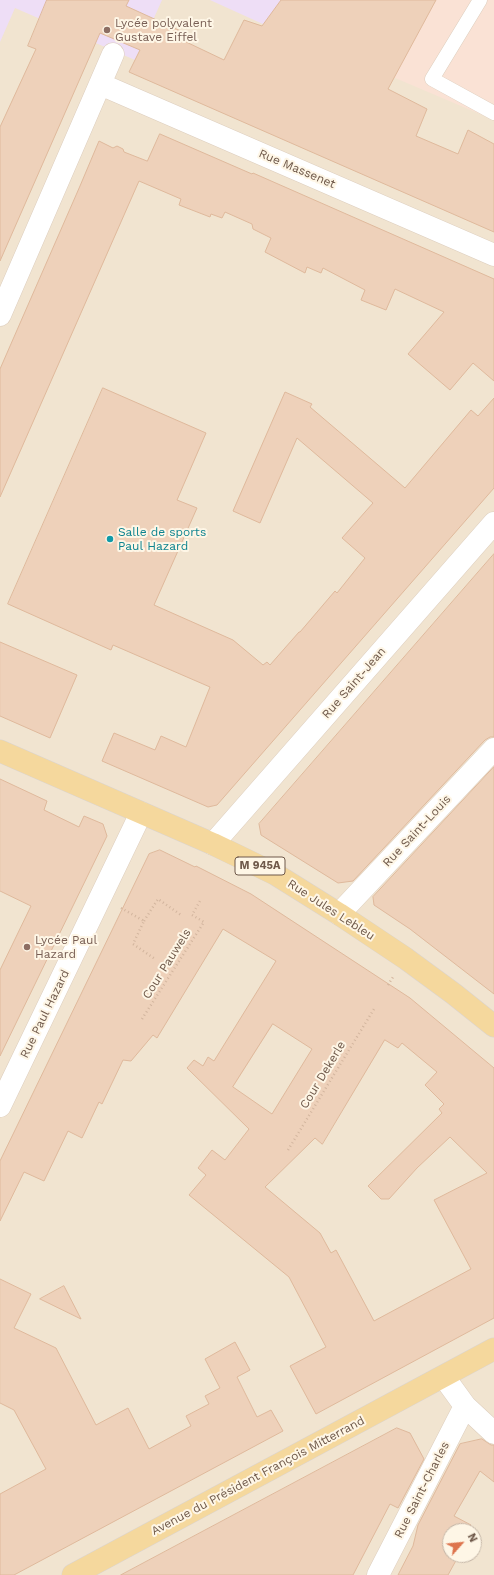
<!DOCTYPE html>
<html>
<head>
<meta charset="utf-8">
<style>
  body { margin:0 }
  #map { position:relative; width:494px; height:1575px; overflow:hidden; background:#faf2e1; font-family:"Work Sans",sans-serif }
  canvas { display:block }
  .north { position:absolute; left:442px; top:1523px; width:40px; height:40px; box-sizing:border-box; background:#fef6e6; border:1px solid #c5b7a8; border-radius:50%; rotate:63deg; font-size:11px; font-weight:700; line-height:16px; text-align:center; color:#6f594a }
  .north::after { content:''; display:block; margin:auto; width:14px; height:18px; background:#dd744d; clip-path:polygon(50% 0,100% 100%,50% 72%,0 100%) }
</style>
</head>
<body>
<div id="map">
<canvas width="494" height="1575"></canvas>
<div class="north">N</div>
</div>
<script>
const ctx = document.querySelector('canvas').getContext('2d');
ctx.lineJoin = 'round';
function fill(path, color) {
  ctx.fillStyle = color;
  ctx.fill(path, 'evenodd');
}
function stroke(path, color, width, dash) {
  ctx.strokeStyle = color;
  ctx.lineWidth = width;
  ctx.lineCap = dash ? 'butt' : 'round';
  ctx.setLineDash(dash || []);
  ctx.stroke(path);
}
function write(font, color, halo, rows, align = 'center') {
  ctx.font = font + ' "Work Sans",sans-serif';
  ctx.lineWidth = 4;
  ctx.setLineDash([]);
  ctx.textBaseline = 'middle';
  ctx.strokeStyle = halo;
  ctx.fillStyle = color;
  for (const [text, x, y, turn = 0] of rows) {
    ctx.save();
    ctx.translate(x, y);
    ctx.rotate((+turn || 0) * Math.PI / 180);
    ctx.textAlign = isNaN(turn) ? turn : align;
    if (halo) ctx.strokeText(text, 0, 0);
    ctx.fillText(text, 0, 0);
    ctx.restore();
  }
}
const residential = new Path2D(`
  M 0,0 L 279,0 L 494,120 L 494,1575 L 0,1575 ZM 450,1531 L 474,1531 L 474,1555 L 450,1555 Z`);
const commercial = new Path2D(`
  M 279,0 L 494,0 L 494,120 L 261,21 Z`);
const education = new Path2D(`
  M 0,0 L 162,0 L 135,60 L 15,8 L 0,42 Z
  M 210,0 L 312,0 L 287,35 Z`);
const building = new Path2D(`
  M 47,0 L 129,0 L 126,6 L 185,33 L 182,40 L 224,60 L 244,20 L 262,26 L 281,0 L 436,0 L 388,89 L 427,109 L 416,136 L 458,154 L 468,130 L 494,144 L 494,232 L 129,72 L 140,50 L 100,33 L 0,261 L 0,127 L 36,49 L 28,46 Z
  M 160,134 L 252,174 L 253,173 L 494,279 L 494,381 L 473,363 L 450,390 L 408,354 L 444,312 L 395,289 L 386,310 L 361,300 L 365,290 L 323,268 L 321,273 L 307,267 L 305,273 L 265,252 L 271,238 L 253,229 L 252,224 L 225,212 L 222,218 L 211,214 L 210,217 L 179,205 L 181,199 L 139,181 L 0,497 L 0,369 L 80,186 L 99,141 L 113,148 L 117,146 L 123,149 L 124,152 L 147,161 Z
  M 103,388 L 206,433 L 177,500 L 197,508 L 154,605 L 233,640 L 263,665 L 267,662 L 270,665 L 299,632 L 300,632 L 335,591 L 337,593 L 365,558 L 342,538 L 373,503 L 297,438 L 260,523 L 233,511 L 285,392 L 312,404 L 310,407 L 405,488 L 471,410 L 478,416 L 494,398 L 494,488 L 217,805 L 208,807 L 102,761 L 114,733 L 155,750 L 161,736 L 186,747 L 210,687 L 113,645 L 111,650 L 8,604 Z
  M 494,554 L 494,737 L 490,737 L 485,740 L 353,881 L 338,883 L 261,835 L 259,824 Z
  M 0,642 L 77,675 L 50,738 L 0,716 Z
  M 494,767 L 494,994 L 410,929 L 374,905 L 373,897 Z
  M 0,779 L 47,801 L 44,810 L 79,827 L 84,816 L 103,824 L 107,836 L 0,1056 L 0,970 L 31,906 L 0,891 Z
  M 160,850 L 195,867 L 196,866 L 251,894 L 410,998 L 494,1068 L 494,1318 L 316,1414 L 290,1366 L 326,1347 L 289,1277 L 189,1195 L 206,1175 L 198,1168 L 212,1150 L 225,1160 L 249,1129 L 187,1068 L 194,1060 L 203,1066 L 208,1057 L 214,1061 L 276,961 L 223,929 L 157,1038 L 153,1035 L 131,1061 L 123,1060 L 102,1104 L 99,1102 L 82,1138 L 68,1131 L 44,1181 L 24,1172 L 0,1221 L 0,1161 L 149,854 ZM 273,1024 L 312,1049 L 272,1114 L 233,1087 ZM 385,1040 L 398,1048 L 402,1043 L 437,1072 L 425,1085 L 444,1104 L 439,1109 L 442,1113 L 368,1186 L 381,1199 L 389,1199 L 417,1168 L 450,1137 L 487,1173 L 434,1200 L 471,1269 L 374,1321 L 336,1250 L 331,1253 L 320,1233 L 265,1187 L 315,1138 L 322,1144 Z
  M 0,1279 L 31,1294 L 14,1328 L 56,1348 L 96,1425 L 128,1408 L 149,1449 L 191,1426 L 186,1416 L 209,1404 L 205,1396 L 220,1388 L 205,1359 L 235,1342 L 250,1370 L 237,1377 L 257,1417 L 271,1410 L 283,1431 L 14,1575 L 0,1575 L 0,1494 L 46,1469 L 14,1410 L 0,1403 Z
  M 64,1286 L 81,1319 L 40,1299 Z
  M 397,1428 L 410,1433 L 424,1459 L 398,1508 L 390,1504 L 353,1575 L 121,1575 Z
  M 482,1439 L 491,1445 L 494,1445 L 494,1482 L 480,1471 L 454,1516 L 471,1525 L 468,1531 L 450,1531 L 450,1555 L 459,1555 L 448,1575 L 398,1575 L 413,1546 L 418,1525 L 460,1444 Z`);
const path = new Path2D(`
  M 121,908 L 144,921 L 133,944 L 155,959
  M 144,921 L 158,899 L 181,915
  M 388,985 L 393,977
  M 142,1019 L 204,922 L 192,915 L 200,901
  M 288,1150 L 374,1009`);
const service = new Path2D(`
  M 480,0 L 432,79 L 494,113`);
const minor = new Path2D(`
  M 100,84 L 494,255
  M 0,315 L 113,54
  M 213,844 L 494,523
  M 339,914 L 494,749
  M 0,1106 L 141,813
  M 444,1377 L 465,1406 L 494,1433
  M 378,1575 L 465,1406`);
const primary = new Path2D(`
  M 0,751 L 213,844 L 275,874 L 339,914 L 405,958 L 454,994 L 494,1026
  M 73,1575 L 494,1349`);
const markers = [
  [107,30,4,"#8d6e63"],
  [110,539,4,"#0f9aa8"],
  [27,947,4,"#8d6e63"]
];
const shields = [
  [260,866,50]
];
const shieldNames = [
  ["M 945A",260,866]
];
const educationNames = [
  ["Lycée polyvalent",115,23],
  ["Gustave Eiffel",115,37],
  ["Lycée Paul",35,940],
  ["Hazard",35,954]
];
const streetNames = [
  ["Rue Massenet",297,169,23],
  ["Rue Saint-Jean",354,683,-49],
  ["Rue Saint-Louis",417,831,-47],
  ["Rue Jules Lebleu",331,910,33],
  ["Cour Pauwels",167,964,-58],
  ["Rue Paul Hazard",45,1014,-64],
  ["Cour Dekerle",323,1075,-59],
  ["Avenue du Président François Mitterrand",258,1476,-28],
  ["Rue Saint-Charles",422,1490,-63]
];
const cultureNames = [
  ["Salle de sports",118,532],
  ["Paul Hazard",118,546]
];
fill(residential, '#f1e4d0');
fill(commercial, '#fae2d5');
fill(education, '#eedef6');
fill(building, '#eed1ba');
stroke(building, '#dfb99c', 1);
stroke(service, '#ddcebe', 15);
stroke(minor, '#ddcebe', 23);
stroke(primary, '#dad4d0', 23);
stroke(path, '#d2b59e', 2.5, [1, 3]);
stroke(service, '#fff', 14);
stroke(minor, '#fff', 22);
stroke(primary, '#f5d89d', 22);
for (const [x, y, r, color] of markers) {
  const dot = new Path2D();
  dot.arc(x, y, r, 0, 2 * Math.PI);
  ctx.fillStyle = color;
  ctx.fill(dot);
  stroke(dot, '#fef6e6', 1.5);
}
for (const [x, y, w] of shields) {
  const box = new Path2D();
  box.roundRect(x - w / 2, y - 9, w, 18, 3);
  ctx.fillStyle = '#fef6e6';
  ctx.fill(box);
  stroke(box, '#6f594a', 1);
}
write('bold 11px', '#6f594a', null, shieldNames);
write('12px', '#785e54', '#fef6e6', educationNames, 'left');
write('12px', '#6f594a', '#fef6e6', streetNames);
write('12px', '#0d838f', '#fef6e6', cultureNames, 'left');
</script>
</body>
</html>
